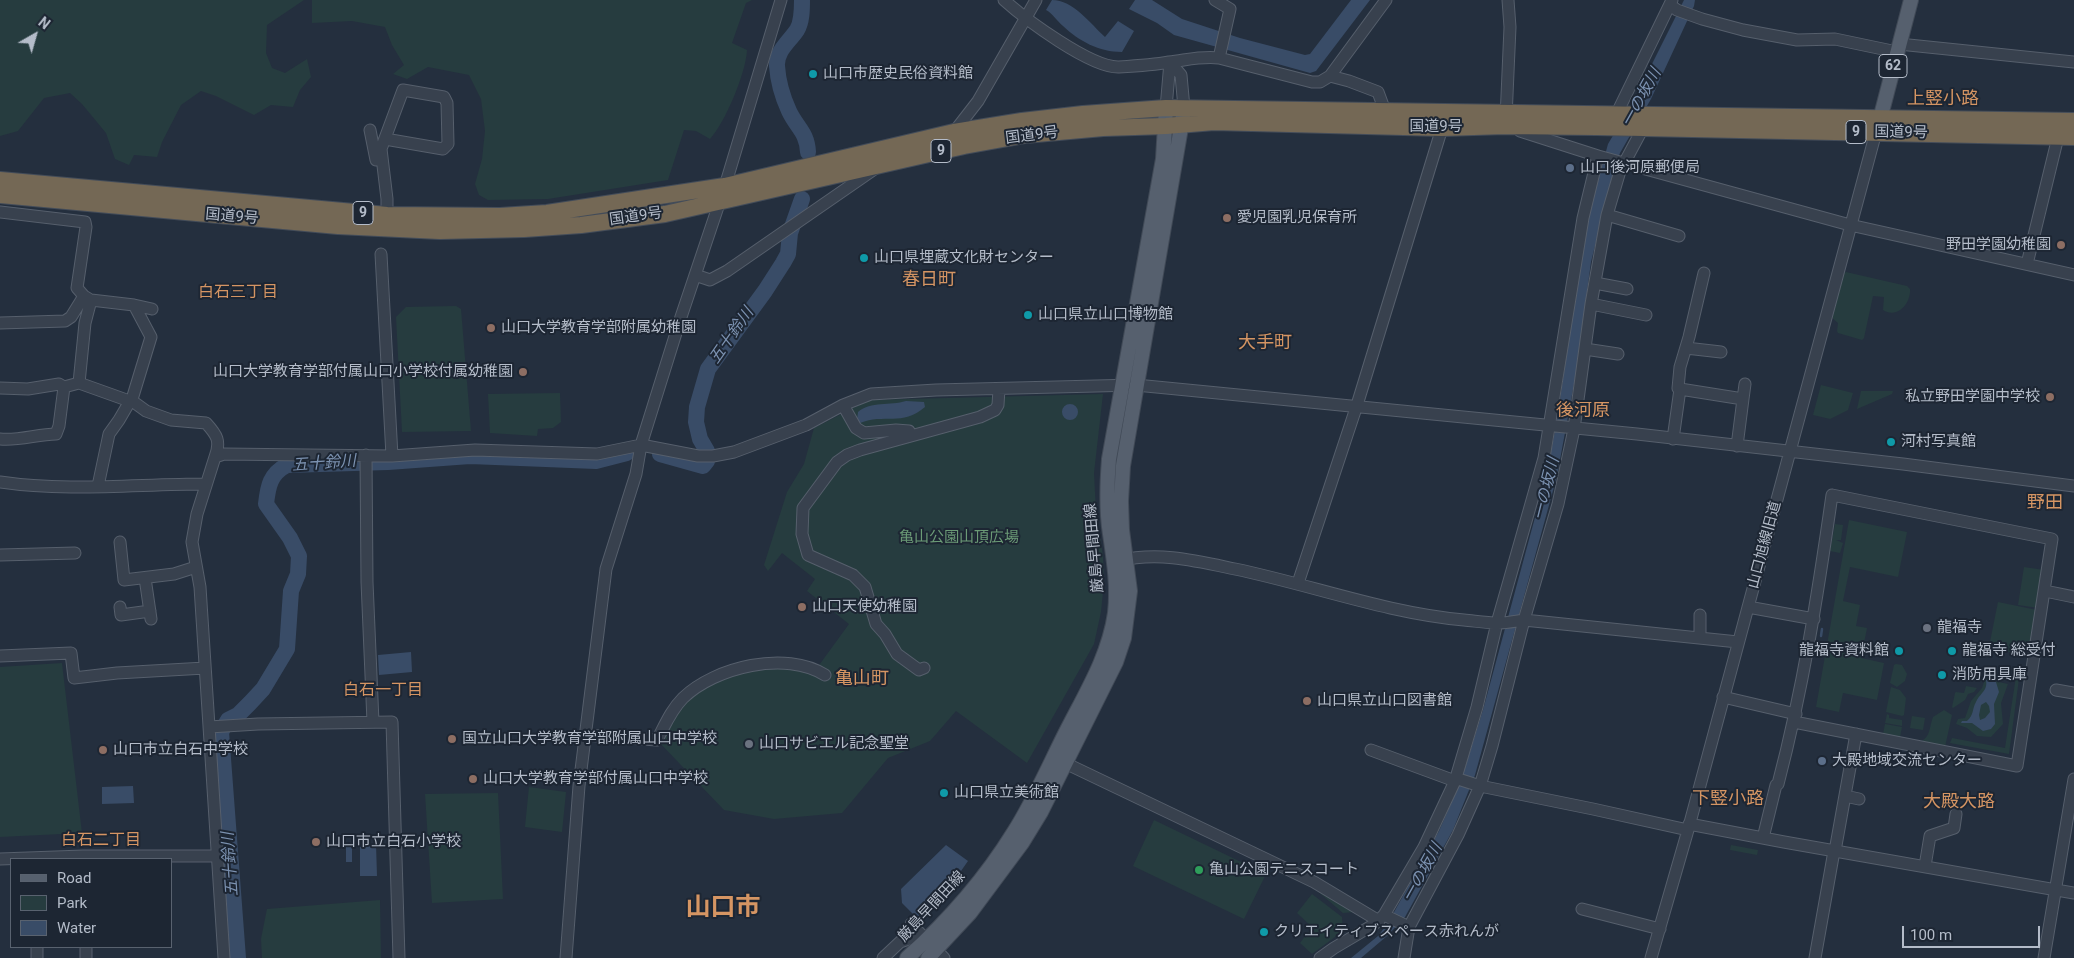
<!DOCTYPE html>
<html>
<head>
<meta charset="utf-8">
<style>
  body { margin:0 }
  #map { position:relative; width:2074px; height:958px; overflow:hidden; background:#242f3e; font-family:Roboto,sans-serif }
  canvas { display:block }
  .legend { position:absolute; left:10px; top:858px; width:162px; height:90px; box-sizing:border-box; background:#1d2633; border:1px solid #59626f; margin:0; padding:6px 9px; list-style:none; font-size:15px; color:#b4bcc9 }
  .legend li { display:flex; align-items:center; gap:10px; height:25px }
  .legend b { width:25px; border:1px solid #59626f }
  .north { position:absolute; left:10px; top:10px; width:50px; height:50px; -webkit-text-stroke:4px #1d2633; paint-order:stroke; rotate:38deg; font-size:14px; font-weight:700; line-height:20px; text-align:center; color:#b4bcc9 }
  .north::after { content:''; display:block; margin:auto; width:18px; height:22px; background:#b4bcc9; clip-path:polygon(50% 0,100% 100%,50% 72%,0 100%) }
  .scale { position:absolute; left:1902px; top:926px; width:138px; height:22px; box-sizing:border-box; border:2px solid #b4bcc9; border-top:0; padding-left:6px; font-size:15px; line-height:18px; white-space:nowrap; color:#b4bcc9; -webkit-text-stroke:4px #1d2633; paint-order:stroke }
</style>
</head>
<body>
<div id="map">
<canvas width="2074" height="958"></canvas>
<ul class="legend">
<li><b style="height:6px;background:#56606e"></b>Road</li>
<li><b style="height:14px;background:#263c3f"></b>Park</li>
<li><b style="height:14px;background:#394c67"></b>Water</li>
</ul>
<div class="north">N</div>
<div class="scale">100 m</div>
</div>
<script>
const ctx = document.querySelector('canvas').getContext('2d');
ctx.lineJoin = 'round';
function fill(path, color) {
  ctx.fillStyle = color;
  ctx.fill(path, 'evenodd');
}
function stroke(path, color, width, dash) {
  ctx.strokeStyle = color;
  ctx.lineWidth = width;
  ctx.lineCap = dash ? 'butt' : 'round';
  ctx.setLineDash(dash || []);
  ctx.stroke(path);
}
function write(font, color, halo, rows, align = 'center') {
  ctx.font = font + ' Roboto,"Noto Sans JP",sans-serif';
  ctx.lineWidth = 4;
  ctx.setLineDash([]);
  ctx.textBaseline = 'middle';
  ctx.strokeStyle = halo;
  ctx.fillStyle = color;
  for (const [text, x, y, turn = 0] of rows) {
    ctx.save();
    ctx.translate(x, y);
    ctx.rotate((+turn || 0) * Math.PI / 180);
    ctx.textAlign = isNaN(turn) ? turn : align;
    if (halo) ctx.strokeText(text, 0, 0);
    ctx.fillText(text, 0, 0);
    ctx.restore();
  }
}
const green = new Path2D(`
  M 0,0 L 304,0 L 267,25 L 266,53 L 272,68 L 285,73 L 307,59 L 311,77 L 300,90 L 293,107 L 271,105 L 254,115 L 216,96 L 201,91 L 181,105 L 162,142 L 157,157 L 134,155 L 129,165 L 115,159 L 106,133 L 82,104 L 70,93 L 44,98 L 18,131 L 0,136 Z
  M 312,0 L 752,0 L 746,3 L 732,43 L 747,50 C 746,73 725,123 710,139 L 696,131 L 684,130 L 668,180 L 548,199 L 488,200 L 479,195 L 475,184 L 482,159 L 485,131 L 481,99 L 469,75 L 428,67 L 407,79 L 393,74 L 404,65 L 392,45 L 385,27 L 352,21 L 312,23 Z
  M 1846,272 L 1907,286 L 1910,289 C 1911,304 1897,319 1883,310 L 1884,297 L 1873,296 L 1864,338 L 1862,340 L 1838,333 L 1837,331 L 1838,323 L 1831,317 L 1843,274 Z
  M 456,306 L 461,309 L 471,431 L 402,432 L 396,317 L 406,307 Z
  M 1821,385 L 1853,393 L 1848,410 L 1830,419 L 1813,415 Z
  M 1861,391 L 1893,391 L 1892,394 L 1857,409 Z
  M 560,393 L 561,422 L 553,428 L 538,429 L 537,436 L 490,433 L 488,394 Z
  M 1103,394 L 1094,473 L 1096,512 L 1103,556 L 1104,581 L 1101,612 L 1094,644 L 1027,763 L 956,711 L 930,741 L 888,758 L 842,813 L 774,819 L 724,810 L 657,740 L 684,697 L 743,667 L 817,668 L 849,624 L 807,591 L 815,579 L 782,553 L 768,571 L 764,565 L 787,492 L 804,464 L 814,428 L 869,400 Z
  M 1849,520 L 1907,532 L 1898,577 L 1850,567 L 1843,601 L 1860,605 L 1856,626 L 1867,628 L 1861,658 L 1884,663 L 1877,700 L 1843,693 L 1839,712 L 1816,707 Z
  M 1835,524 L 1843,525 L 1841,540 L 1836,540 L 1843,543 L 1840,553 L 1830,551 Z
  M 2024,567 L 2044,570 L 2038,608 L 2018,605 Z
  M 1998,602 L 2037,610 L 2031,644 L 2019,642 L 2017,654 L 1989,647 Z
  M 62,663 L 82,833 L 0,837 L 0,667 Z
  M 1896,664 L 1902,665 L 1907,674 L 1905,681 L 1897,687 L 1890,683 L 1894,665 Z
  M 2017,670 L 2020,671 L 2009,754 L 1950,743 L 1952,738 L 2005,748 Z
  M 1985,679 L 2008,684 L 2001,703 L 2003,724 L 1991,737 L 1977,736 L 1967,728 L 1956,724 L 1958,719 L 1965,718 L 1971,701 L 1982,688 Z
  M 1966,686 L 1977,688 L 1974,692 L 1968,694 L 1965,700 L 1953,708 L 1952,707 L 1955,693 L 1956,692 L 1964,693 Z
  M 1891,687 L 1900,690 L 1906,698 L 1904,715 L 1902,716 L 1886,712 Z
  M 1944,710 L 1952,715 L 1945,747 L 1919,742 C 1931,738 1929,727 1933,717 Z
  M 1887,714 L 1889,715 L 1889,718 L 1902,720 L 1902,726 L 1885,723 Z
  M 1912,716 L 1925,718 L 1923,730 L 1910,728 Z
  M 1885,724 L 1902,727 L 1900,737 L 1883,734 Z
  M 529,787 L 566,792 L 562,832 L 525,827 Z
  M 498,793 L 503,899 L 432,903 L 425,794 Z
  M 1154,820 L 1266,874 L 1244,919 L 1133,866 Z
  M 1731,845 L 1758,850 L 1757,855 L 1730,850 Z
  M 1315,889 L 1354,912 L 1343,913 Z
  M 1312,894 L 1342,917 L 1343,931 L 1312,954 L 1300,943 L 1312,927 L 1297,913 Z
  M 380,900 L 381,958 L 262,958 L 261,939 L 267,909 Z`);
const water = new Path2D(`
  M 1052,0 C 1073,0 1090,23 1105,37 L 1118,21 L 1134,31 L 1122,52 C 1099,52 1079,41 1063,26 C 1057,21 1052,13 1046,10 Z
  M 1135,0 L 1152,0 L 1182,19 L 1240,38 L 1305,55 L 1310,54 L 1351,0 L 1370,0 L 1316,71 L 1310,73 L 1174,35 L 1157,23 L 1129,9 Z
  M 1684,0 L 1695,0 L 1694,6 L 1651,99 L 1620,153 L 1615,166 L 1591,262 L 1576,373 L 1557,476 L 1475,775 L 1453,830 L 1405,917 L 1387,936 L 1361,958 L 1351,958 L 1378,936 L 1388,923 L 1439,831 L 1460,783 L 1483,710 L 1547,473 L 1557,420 L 1585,229 L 1608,144 L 1635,98 Z
  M 906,401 L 924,402 L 925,407 C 902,427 884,413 860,423 L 857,420 L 858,412 C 871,401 890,406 906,401 Z
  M1062 412a8 8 0 1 1 16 0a8 8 0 1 1-16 0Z
  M 411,652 L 412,672 L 379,675 L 378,655 Z
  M 1986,680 L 1996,682 L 1999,692 L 1994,704 L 1995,724 L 1991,729 L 1983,731 L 1972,723 L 1961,723 L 1962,721 L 1967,721 C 1974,715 1972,709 1976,702 C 1980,693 1988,691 1986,680 ZM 1986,702 L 1989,706 L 1990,712 L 1985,718 L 1980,720 L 1979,715 L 1981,705 Z
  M 133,786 L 134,803 L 102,804 L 102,787 Z
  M 360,844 L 376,844 L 377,876 L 360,876 Z
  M 346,845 L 352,845 L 352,862 L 346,862 Z
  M 946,845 L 968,861 L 961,871 L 958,868 L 950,879 L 953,882 L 917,918 L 902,903 L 901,889 Z`);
const stream = new Path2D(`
  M 1821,636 L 1822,629`);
const river = new Path2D(`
  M 802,0 C 802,9 802,22 797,30 C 789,42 776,51 777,66 C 778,81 783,98 789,111 C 797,128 807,132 808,152
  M 660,454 L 703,466 L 707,461 L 707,451 L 700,439 L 696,422 L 697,407 L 708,369 L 765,291 L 783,263 L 788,254 L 790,233 L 802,199
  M 238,958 L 221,732 L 228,720 L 238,715 L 250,703 L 263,689 L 287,649 L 291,591 L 298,574 L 299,556 L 290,538 L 266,504 C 268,486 270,474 287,465 L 388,462 L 470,456 L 596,461 L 627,453`);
const minor = new Path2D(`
  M 1004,0 C 1025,19 1091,68 1119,67 C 1136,66 1153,65 1169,62 C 1187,60 1201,56 1219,58 L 1312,82 L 1320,82 L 1330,76 L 1386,0
  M 1215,0 L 1230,9 L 1219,58
  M 1670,5 L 1677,10 L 1702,19 L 1743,30 L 1797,40 L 1835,39 L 1897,52
  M 1899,44 L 2074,62
  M 1170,62 L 1181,75 L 1184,108
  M 1330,76 L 1349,81 L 1378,92 L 1385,111
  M 1166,108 L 1170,62
  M 1617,113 L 1672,0
  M 1506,118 L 1510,27 L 1508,0
  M 370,130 L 376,160 L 378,159
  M 1520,131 L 1598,156 L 1850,225 L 2074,275
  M 954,132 L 978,101 L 1036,0
  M 385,139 L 443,149 L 448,144 L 447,103 L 444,97 L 403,90 L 381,149 L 387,199 L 387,215
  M 0,212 L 85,222 L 86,227 L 77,288 L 84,296
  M 1607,215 L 1679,236
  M 381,254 L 392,456
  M 2027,264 L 2058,137
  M 695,275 L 710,280 L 727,271 L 876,168
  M 1595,283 L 1627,289
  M 1591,304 L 1646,315
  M 134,305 L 152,309
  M 0,323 L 65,321 L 71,317 L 84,296 L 89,299
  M 1686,348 L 1721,352
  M 1585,349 L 1618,354
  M 79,383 L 85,323 L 91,300 L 134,305 L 151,337 L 133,396 L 119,420 L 109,434 L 98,486
  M 0,388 L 28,389 L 59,384 L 64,387
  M 1680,389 L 1678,388 L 1680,367 L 1689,337 L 1704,273
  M 1743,399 L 1745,384
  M 843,405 L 856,428 L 864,433 L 896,430 L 909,431 L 910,433
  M 0,439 C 19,441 38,434 56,434 L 59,426 L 64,387 L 79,383 L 135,403 L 146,411 L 171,420 L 206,423 C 217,435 221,441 215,457
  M 1673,439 L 1680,389 L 1743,399 L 1737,446
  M 366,455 L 367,582 L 373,722
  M 0,482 C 67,492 138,484 205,484
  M 120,542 L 124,580 L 174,574 L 196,567
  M 0,555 L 75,553
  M 1119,561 C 1158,551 1197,561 1235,569 C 1312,585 1386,613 1464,620 C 1475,621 1487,623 1498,623 C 1507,623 1516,621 1524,620 L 1738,642
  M 145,578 L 151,619
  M 1298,583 L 1357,405 L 1442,128
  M 2045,591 L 2074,597
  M 120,607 L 121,615 L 150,611
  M 1748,607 L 1814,619
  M 1700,615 L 1700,638
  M 0,656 L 71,653 L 74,678 L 117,673 L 205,668
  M 924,668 L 919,670 L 897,654 L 885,634 L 876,624 L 865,587 L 853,575 L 808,555 L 802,534 L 803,508 L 837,462 L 847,455 L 860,450 L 980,417 L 995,410 L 998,405 L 999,389
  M 2056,690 L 2074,693
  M 1723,697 L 1796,714
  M 209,727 L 258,724 L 392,722 L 399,958
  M 585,735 L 657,740 C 665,725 671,710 683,698 C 715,667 786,650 825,675
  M 1371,750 L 1455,781
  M 1065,763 L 1314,882 L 1379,921
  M 1455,778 L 1480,786 L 1593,809 L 1688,830
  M 1845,796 L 1859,799
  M 1689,824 L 1784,842 L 2074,893
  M 1763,838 L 1776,785 L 1778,784 C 1803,689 1818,593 1832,495 L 2052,539 L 2017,766 L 1794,722
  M 1835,851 L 1856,734
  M 0,859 L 83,856 L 218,856
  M 1925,866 L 1930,836 L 1954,828 L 1956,814
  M 1582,909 L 1660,929
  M 1384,915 L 1409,927
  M 911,924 L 944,958
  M 37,947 L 37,958
  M 86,947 L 86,958
  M 224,958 L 200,587 L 192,542 L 197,514 L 215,457 L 224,454 L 392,456 L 475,450 L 597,454 L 641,445 L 698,456 L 713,456 L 734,452 L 806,425 L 843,405 L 871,394 L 936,390 L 1136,385 L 1637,434 L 1903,464 L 2074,486
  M 566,958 L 579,786 L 606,569 L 636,474 L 641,445 L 681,317 L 725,186 L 781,0
  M 883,958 L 900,942 L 920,935
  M 1320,958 L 1334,948 L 1373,925 L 1384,915 L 1424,847 L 1455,781 L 1477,707 L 1497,623 L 1544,458 L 1583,218 L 1598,156
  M 1404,958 L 1409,927 L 1458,835 L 1480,786 L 1492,746 L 1524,620 L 1558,504 L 1574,429 L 1591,304 L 1607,215 L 1620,171 L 1643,128
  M 1651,958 L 1688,830 L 1876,132
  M 1815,958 L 1834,851
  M 2044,958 L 2074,779`);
const major = new Path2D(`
  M 1878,127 L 1911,0
  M 907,958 C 948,921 985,879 1014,832 C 1035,799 1050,763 1068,728 C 1087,691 1109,655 1115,613 C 1118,586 1114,561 1110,534 C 1106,509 1107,484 1109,459 L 1163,159 L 1166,108
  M 928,958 L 970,913 L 1022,843 L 1041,812 L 1116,662 L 1124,638 L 1130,591 L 1122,530 L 1121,501 L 1123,466 L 1183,116`);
const highway = new Path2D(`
  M 0,180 L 387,215 L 500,216 L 547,213 L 725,186 L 954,132 L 1022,121 L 1083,114 L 1166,108 L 2074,121
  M 0,195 L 338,226 L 440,231 L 524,229 L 581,225 L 665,214 L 964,146 L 1025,135 L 1103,128 L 1166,126 L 1214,122 L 1442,128 L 1505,126 L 1596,127 L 2074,137`);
const markers = [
  [813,74,5,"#0f9aa8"],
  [1570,168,5,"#5c6f8a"],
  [1227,218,5,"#8d6e63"],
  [2061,245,5,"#8d6e63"],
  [864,258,5,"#0f9aa8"],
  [1028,315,5,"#0f9aa8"],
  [491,328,5,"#8d6e63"],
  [523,372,5,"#8d6e63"],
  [2050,397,5,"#8d6e63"],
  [1891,442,5,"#0f9aa8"],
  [802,607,5,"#8d6e63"],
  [1927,628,5,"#6b7280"],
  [1899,651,5,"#0f9aa8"],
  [1952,651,5,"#0f9aa8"],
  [1942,675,5,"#0f9aa8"],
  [1307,701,5,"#8d6e63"],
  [452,739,5,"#8d6e63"],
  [749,744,5,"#6b7280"],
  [103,750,5,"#8d6e63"],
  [1822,761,5,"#5c6f8a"],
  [473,779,5,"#8d6e63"],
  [944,793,5,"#0f9aa8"],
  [316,842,5,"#8d6e63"],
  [1199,870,5,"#2e9e5b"],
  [1264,932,5,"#0f9aa8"]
];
const shields = [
  [1893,66,28],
  [1856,132,20],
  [941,151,20],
  [363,213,20]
];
const shieldNames = [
  ["62",1893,66],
  ["9",1856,132],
  ["9",941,151],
  ["9",363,213]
];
const poiNames = [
  ["山口市歴史民俗資料館",823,74],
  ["山口後河原郵便局",1580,168],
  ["愛児園乳児保育所",1237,218],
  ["野田学園幼稚園",2051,245,"right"],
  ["山口県埋蔵文化財センター",874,258],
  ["山口県立山口博物館",1038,315],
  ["山口大学教育学部附属幼稚園",501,328],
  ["山口大学教育学部付属山口小学校付属幼稚園",513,372,"right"],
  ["私立野田学園中学校",2040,397,"right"],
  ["河村写真館",1901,442],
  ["山口天使幼稚園",812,607],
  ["龍福寺",1937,628],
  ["龍福寺資料館",1889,651,"right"],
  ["龍福寺 総受付",1962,651],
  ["消防用具庫",1952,675],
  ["山口県立山口図書館",1317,701],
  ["国立山口大学教育学部附属山口中学校",462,739],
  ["山口サビエル記念聖堂",759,744],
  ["山口市立白石中学校",113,750],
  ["大殿地域交流センター",1832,761],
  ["山口大学教育学部付属山口中学校",483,779],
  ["山口県立美術館",954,793],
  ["山口市立白石小学校",326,842],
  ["亀山公園テニスコート",1209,870],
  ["クリエイティブスペース赤れんが",1274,932]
];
const streetNames = [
  ["国道9号",1436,127],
  ["国道9号",1901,133,1],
  ["国道9号",1032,136,-7],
  ["国道9号",232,217,5],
  ["国道9号",636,217,-8],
  ["山口旭線旧道",1765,545,-75],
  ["厳島早間田線",1095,548,-95],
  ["厳島早間田線",932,907,-47]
];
const parkNames = [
  ["亀山公園山頂広場",959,538]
];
const waterNames = [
  ["一の坂川",1642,98,-61],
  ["五十鈴川",732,336,-55],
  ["五十鈴川",324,464,-4],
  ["一の坂川",1547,489,-76],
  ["五十鈴川",231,864,-94],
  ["一の坂川",1423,873,-61]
];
const neighbourhoodNames = [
  ["白石三丁目",238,293],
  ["白石一丁目",383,691],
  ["白石二丁目",101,841]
];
const quarterNames = [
  ["上竪小路",1943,99],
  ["春日町",929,280],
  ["大手町",1265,343],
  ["後河原",1583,411],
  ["野田",2045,503],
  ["亀山町",862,679],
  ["下竪小路",1728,799],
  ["大殿大路",1959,802]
];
const townNames = [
  ["山口市",723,909]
];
fill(green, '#263c3f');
fill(water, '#394c67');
stroke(stream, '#394c67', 2.5);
stroke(river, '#394c67', 16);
stroke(minor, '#565f6c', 13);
stroke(major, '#414a57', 16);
stroke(highway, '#434c59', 18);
stroke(minor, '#38414e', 11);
stroke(major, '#56606e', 14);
stroke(highway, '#746855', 16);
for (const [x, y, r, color] of markers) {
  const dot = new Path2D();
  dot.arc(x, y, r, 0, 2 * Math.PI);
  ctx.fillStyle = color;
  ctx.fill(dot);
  stroke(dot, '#1d2633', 2);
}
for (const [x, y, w] of shields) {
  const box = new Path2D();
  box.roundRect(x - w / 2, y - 11.5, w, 23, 4);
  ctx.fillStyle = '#1d2633';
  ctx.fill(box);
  stroke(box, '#b4bcc9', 1);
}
write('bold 14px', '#b4bcc9', null, shieldNames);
write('15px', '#b4bcc9', '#1d2633', poiNames, 'left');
write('15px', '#b4bcc9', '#1d2633', streetNames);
write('15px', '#6b9a76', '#1d2633', parkNames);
write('italic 16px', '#7c92b1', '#1d2633', waterNames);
write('16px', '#d59563', '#1d2633', neighbourhoodNames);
write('18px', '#d59563', '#1d2633', quarterNames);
write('bold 25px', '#d59563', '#1d2633', townNames);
</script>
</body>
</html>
